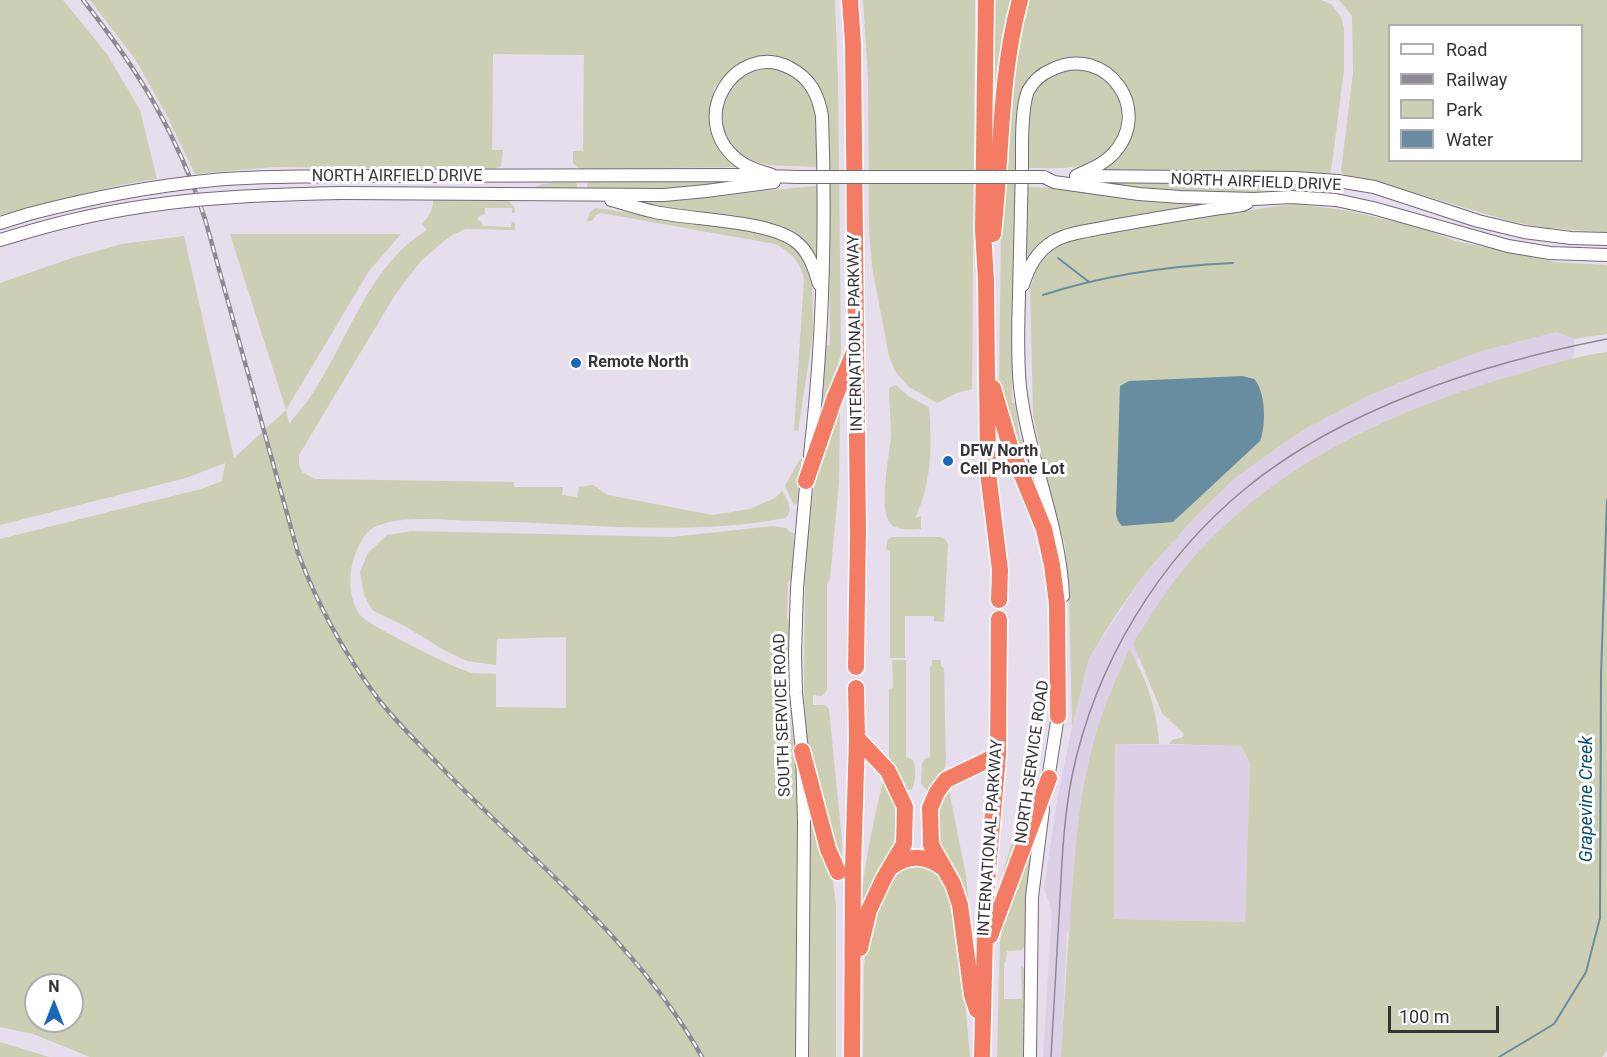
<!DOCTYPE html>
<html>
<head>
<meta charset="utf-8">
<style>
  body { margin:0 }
  #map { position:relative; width:1607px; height:1057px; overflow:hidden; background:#e6dded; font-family:Roboto,sans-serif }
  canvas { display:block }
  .legend { position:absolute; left:1388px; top:24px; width:195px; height:138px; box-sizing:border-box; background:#fff; border:2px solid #afadb0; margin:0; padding:8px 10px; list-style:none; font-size:18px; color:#363339 }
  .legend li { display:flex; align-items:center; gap:12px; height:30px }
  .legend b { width:30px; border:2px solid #afadb0 }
  .north { position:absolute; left:24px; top:973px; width:60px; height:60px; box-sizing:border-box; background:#fff; border:2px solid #afadb0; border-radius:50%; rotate:0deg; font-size:16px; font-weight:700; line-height:24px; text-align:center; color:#363339 }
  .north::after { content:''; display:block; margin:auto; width:21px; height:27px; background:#1a68b7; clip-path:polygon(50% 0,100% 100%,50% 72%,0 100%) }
  .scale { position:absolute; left:1388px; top:1006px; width:111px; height:27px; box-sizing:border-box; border:3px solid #363339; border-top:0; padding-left:8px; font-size:18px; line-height:21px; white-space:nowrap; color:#363339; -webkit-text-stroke:4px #fff; paint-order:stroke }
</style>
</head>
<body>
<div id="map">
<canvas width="1607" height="1057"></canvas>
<ul class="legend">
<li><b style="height:8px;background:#fff"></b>Road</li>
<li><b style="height:8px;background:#8f8994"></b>Railway</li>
<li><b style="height:16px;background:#cccfb3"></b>Park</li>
<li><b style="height:16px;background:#688da0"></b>Water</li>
</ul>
<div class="north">N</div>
<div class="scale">100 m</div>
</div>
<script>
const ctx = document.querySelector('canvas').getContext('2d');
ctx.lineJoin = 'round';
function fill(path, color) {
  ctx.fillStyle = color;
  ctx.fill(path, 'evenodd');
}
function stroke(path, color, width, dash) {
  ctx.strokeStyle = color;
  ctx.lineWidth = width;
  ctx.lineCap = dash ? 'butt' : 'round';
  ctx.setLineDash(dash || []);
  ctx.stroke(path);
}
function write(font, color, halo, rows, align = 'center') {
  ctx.font = font + ' Roboto,sans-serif';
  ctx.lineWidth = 6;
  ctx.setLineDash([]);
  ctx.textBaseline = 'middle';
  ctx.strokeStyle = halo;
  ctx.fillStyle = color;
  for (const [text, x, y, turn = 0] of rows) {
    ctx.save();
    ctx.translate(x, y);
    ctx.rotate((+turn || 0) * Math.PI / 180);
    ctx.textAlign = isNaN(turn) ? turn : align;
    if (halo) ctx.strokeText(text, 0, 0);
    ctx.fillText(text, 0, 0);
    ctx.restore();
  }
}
const built = new Path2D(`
  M 1557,332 L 1574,339 L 1574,354 L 1563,377 L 1140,654 L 1108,729 L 1072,919 L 1067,935 L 1061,1057 L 1043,1057 L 1052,912 L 1044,888 L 1057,800 L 1072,727 L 1089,658 L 1146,572 L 1195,517 L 1236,477 L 1303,430 L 1368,396 L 1426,372 L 1482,351 Z
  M 1115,744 L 1241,746 L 1250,763 L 1245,922 L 1114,919 Z`);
const green = new Path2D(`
  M 0,0 L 63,0 L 107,54 L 140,110 L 157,179 L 120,185 L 0,215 Z
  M 90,0 L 835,0 L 838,81 L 841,352 L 830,401 L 815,444 L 823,385 L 825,346 L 830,345 L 828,153 L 826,121 L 796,65 L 782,58 L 755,58 L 732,67 L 714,88 L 710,116 L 717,142 L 740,167 L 580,169 L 573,163 L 573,151 L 583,151 L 584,55 L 493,54 L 492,150 L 503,150 L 501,166 L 495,169 L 273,167 L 195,174 L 167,116 L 135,59 Z
  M 863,0 L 975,0 L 972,389 L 957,393 L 937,403 L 909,387 L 895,371 L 889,356 L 872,267 L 869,229 L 868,78 Z
  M 995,0 L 1015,0 L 995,110 Z
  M 1026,0 L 1321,0 L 1331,4 L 1341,17 L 1344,28 L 1344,70 L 1332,164 L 1330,173 L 1326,174 L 1103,170 L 1102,166 L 1114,158 L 1130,103 L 1088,62 L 1031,82 L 1012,320 L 1012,403 L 1015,403 L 1020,440 L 1023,440 L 1030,481 L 999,390 L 1001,225 L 1012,73 Z
  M 1339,0 L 1607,0 L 1607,232 L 1547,228 L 1513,222 L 1419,194 L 1347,177 L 1341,172 L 1353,72 L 1352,16 ZM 1390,26 L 1582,26 L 1582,160 L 1390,160 Z
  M 773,67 L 792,72 L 808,87 L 817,112 L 817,261 L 782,228 L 774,225 L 646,206 L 647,202 C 704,200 760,190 817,186 L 817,167 L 768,165 L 745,159 L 725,140 L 718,112 C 733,81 736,69 773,67 Z
  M 1076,68 C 1111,72 1127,97 1120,130 C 1119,139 1115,148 1108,154 C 1085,171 1053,168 1027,168 C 1028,123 1019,77 1076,68 Z
  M 569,179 L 575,180 L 577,185 L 577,189 L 533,189 C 544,180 557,186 569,179 Z
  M 588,180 L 733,180 L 733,183 L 667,191 L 587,189 Z
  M 1109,181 L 1319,183 L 1330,190 L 1317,194 L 1157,191 L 1108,184 Z
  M 1027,187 L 1056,188 L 1142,201 L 1200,205 L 1200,208 L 1056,234 L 1046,239 L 1027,262 Z
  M 433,200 L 507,200 L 511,203 L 515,209 L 514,213 L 512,213 L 512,208 L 485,208 L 485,214 L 478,217 L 478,221 L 481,221 L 483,226 L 511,227 L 512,221 L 515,223 L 515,230 L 466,229 L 454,234 L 444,241 L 420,262 L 395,295 L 299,455 L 299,464 L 302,472 L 315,479 L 514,482 L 514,487 L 563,487 L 562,495 L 577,497 L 579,487 L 593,485 L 608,495 L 713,515 L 750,509 L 775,498 L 782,491 C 787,499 795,511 785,518 C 685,537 582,523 481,521 C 450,521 405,514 377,526 C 364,531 358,546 354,558 C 348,575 349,600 360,615 C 368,625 459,671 473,673 C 480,674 489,673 496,674 L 496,707 L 566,708 L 566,637 L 497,639 L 496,665 L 467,661 L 444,650 L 403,625 L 372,610 L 364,595 L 360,572 L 368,553 L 387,535 L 412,531 L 671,537 L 774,526 L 786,528 L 790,532 L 794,533 L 792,578 L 788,582 L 787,618 L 791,624 L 789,662 L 785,669 L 785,704 L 790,712 L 799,791 L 800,954 L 796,1057 L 90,1057 L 33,1034 L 0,1027 L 0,539 L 201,489 L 222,481 L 225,463 L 186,478 L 0,525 L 0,283 L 75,257 L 122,244 L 184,236 L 234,458 L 286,410 L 230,234 L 401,234 L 369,271 L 286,410 L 289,424 C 294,417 301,410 306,403 C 347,347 365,268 427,230 L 422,224 C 429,216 433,211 433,200 ZM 36,985 L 72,985 L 72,1021 L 36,1021 Z
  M 1294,204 L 1345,210 L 1422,228 L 1455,241 L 1555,262 L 1607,265 L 1607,334 L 1574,339 L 1557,332 L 1482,351 L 1426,372 L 1368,396 L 1303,430 L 1236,477 L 1195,517 L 1146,572 L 1115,616 L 1089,658 L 1072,727 L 1069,593 L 1065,545 L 1049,489 L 1033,415 L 1030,288 L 1039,262 L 1055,246 L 1084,236 L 1145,225 Z
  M 596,208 L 721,226 L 780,236 L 803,254 L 812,279 L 813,333 L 798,431 L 794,430 L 804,280 C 801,262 791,252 775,244 L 601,213 L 596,215 L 592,221 L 587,221 L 590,212 Z
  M 1607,352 L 1607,1050 L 1602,1057 L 1061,1057 C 1064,1007 1067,957 1071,906 C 1075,855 1078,803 1091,753 C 1099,717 1114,683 1129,650 C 1146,675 1158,714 1159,744 L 1115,744 L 1114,919 L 1245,922 L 1250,763 L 1241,746 L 1169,744 L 1172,740 L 1183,737 L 1184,734 L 1162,713 L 1133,643 C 1152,614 1170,583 1194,557 C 1279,462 1397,408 1519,374 C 1548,365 1577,356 1607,352 Z
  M 896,385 L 908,396 L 929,407 C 932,446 932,482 915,518 L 921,516 L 921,529 C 912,529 896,531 890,523 C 878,507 890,454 891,435 C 891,420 889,404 889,388 Z
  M 836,409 L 840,409 L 839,483 L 830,578 L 827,585 L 827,690 L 822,696 L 813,695 L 813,705 L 825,705 L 829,709 L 842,841 L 841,865 L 812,762 L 807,738 L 804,689 L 805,578 L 809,514 L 817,472 Z
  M 800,459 L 802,459 L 797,503 L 794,505 L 785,486 Z
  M 892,537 L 940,537 L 945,539 L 948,544 L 944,622 L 934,621 L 934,616 L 905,616 L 905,658 L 890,658 L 890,551 L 886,549 L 888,539 Z
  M 892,660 L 906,660 L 906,757 L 913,760 C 916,767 916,782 912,789 L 907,790 L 903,789 L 890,765 L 889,759 L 889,689 L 893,688 Z
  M 932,660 L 941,660 L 941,666 L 944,668 L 946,764 L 940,779 L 931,790 L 928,791 L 921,784 L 922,764 L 924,759 L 930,757 L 930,667 L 932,666 Z
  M 1032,776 L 1036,777 L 1034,799 L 1000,888 L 1004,868 Z
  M 889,780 L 901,802 L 901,847 L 859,923 C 862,874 872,828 883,781 Z
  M 948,785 L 966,876 L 971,928 L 935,847 L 935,803 Z
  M 808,802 L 832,874 L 836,906 L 836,1057 L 808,1057 Z
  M 1031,849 L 1026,944 L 1022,950 L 1007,951 L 1006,960 L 1004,964 L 1004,999 L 1022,999 L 1021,966 L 1026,970 L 1025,1057 L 997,1057 L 1000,941 L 1004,919 Z
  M 908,863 L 935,867 L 950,887 L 964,990 L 970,1057 L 863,1057 L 864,967 L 867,934 L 893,874 Z
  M 0,1042 L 49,1057 L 0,1057 Z`);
const water = new Path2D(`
  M 1242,376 L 1254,379 C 1266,391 1266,426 1260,441 L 1173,522 L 1122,526 L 1118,521 L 1116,514 L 1120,386 L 1129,381 Z`);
const stream = new Path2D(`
  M 1058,258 L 1089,282
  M 1043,295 C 1104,275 1169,266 1233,263
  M 1499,1057 L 1554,1024 L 1586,972 L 1600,918 L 1601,675 L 1607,500`);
const secondary = new Path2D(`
  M 772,175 C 763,172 751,169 742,163 C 682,122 736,39 790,68 C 810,78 818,94 822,116 C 826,229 823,342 810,455
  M 338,176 L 736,175 L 798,177
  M 1081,176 L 1294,178 L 1338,181 L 1374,187 L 1478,221 L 1524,232 L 1571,238 L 1607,239
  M 1044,177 L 1054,182 L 1139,194 L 1180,197 L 1254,199 L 1291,197 L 1336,200 L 1373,208 L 1508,246 L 1550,253 L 1607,255
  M 341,193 L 664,195 L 706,191 L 774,182
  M 611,200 C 626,204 640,209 655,212 C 692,220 766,220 795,241 C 809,251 814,268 819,284
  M 0,223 L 29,214
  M 0,240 L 34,230
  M 1023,285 C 1029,266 1037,251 1054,241 C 1069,232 1090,231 1107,227 C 1152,219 1197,211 1243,205 L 1247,203
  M 1063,596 C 1060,524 1028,457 1020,387 C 1017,356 1018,326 1019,296 C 1020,252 1021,208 1022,164 C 1022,145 1021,108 1028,91 C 1033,82 1041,74 1051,70 C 1105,42 1157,111 1111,156 C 1101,166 1088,170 1076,176
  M 1047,786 L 1059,709
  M 802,1057 L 804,821 L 802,751 L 796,693 L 795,653 L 797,588 L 807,475
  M 1030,1057 L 1032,897 L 1043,809`);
const motorway = new Path2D(`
  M 850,0 L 853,43 L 858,531 L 856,667
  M 986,0 L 983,230 L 986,281 L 988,473 L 1000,570 L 999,600
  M 993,234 C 1002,156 999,77 1020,0
  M 993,388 L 1010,446 L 1044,529 L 1052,565 L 1057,604 L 1058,716
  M 806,481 L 835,397 L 854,352
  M 857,738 L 888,771 L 905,807 L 904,844 L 884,878 L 869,910 L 860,948
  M 802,751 L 828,849 L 838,872
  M 891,867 C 909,854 926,855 943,868
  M 990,936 L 1049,778
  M 977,1010 L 972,995 L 960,905 L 953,884 L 931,845 L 930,808 L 937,792 L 946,780 L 998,755
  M 852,1057 L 853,868 L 857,738 L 856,688
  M 982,1057 L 986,894 L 998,755 L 999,619`);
const tram = new Path2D(`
  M 1051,1057 C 1054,1004 1057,951 1060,899 C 1062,858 1064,817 1072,776 C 1095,665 1158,560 1246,488 C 1344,408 1484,363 1607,339`);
const rail = new Path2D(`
  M 83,0 C 139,71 177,133 205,219 L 298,553 C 318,606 345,655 379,700 C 398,724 420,745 441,767 C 531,860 638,942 702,1057`);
const secondaryBridge = new Path2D(`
  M 798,177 L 1044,177
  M 29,214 C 90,198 151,186 214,180 C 255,176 297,177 338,176
  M 34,230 C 139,200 232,195 341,193`);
const markers = [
  [576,363,6,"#1a68b7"],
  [948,461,6,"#1a68b7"]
];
const streetNames = [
  ["NORTH AIRFIELD DRIVE",397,177],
  ["NORTH AIRFIELD DRIVE",1256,183,2],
  ["INTERNATIONAL PARKWAY",856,333,-91],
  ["SOUTH SERVICE ROAD",783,715,-92],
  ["NORTH SERVICE ROAD",1033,762,-82],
  ["INTERNATIONAL PARKWAY",991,838,-86]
];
const poiNames = [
  ["Remote North",588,363],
  ["DFW North",960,452],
  ["Cell Phone Lot",960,470]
];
const waterNames = [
  ["Grapevine Creek",1587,799,-90]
];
fill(built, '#dcd0e6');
fill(green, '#cccfb3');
fill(water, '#688da0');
stroke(stream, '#688da0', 2);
stroke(secondary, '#726a78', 14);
stroke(motorway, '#fff', 19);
stroke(secondary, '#fff', 12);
stroke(motorway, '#f47c64', 16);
stroke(tram, '#8f8994', 1.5);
stroke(rail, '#8f8994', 4.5);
stroke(rail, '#fff', 2, [7]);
stroke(secondaryBridge, '#726a78', 14, []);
stroke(secondaryBridge, '#fff', 12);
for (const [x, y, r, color] of markers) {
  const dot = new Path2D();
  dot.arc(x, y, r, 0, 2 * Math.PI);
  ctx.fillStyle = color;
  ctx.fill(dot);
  stroke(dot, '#fff', 2);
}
write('16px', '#363339', '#fff', streetNames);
write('bold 16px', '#363339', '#fff', poiNames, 'left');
write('italic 18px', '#024f6c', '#fff', waterNames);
</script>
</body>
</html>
